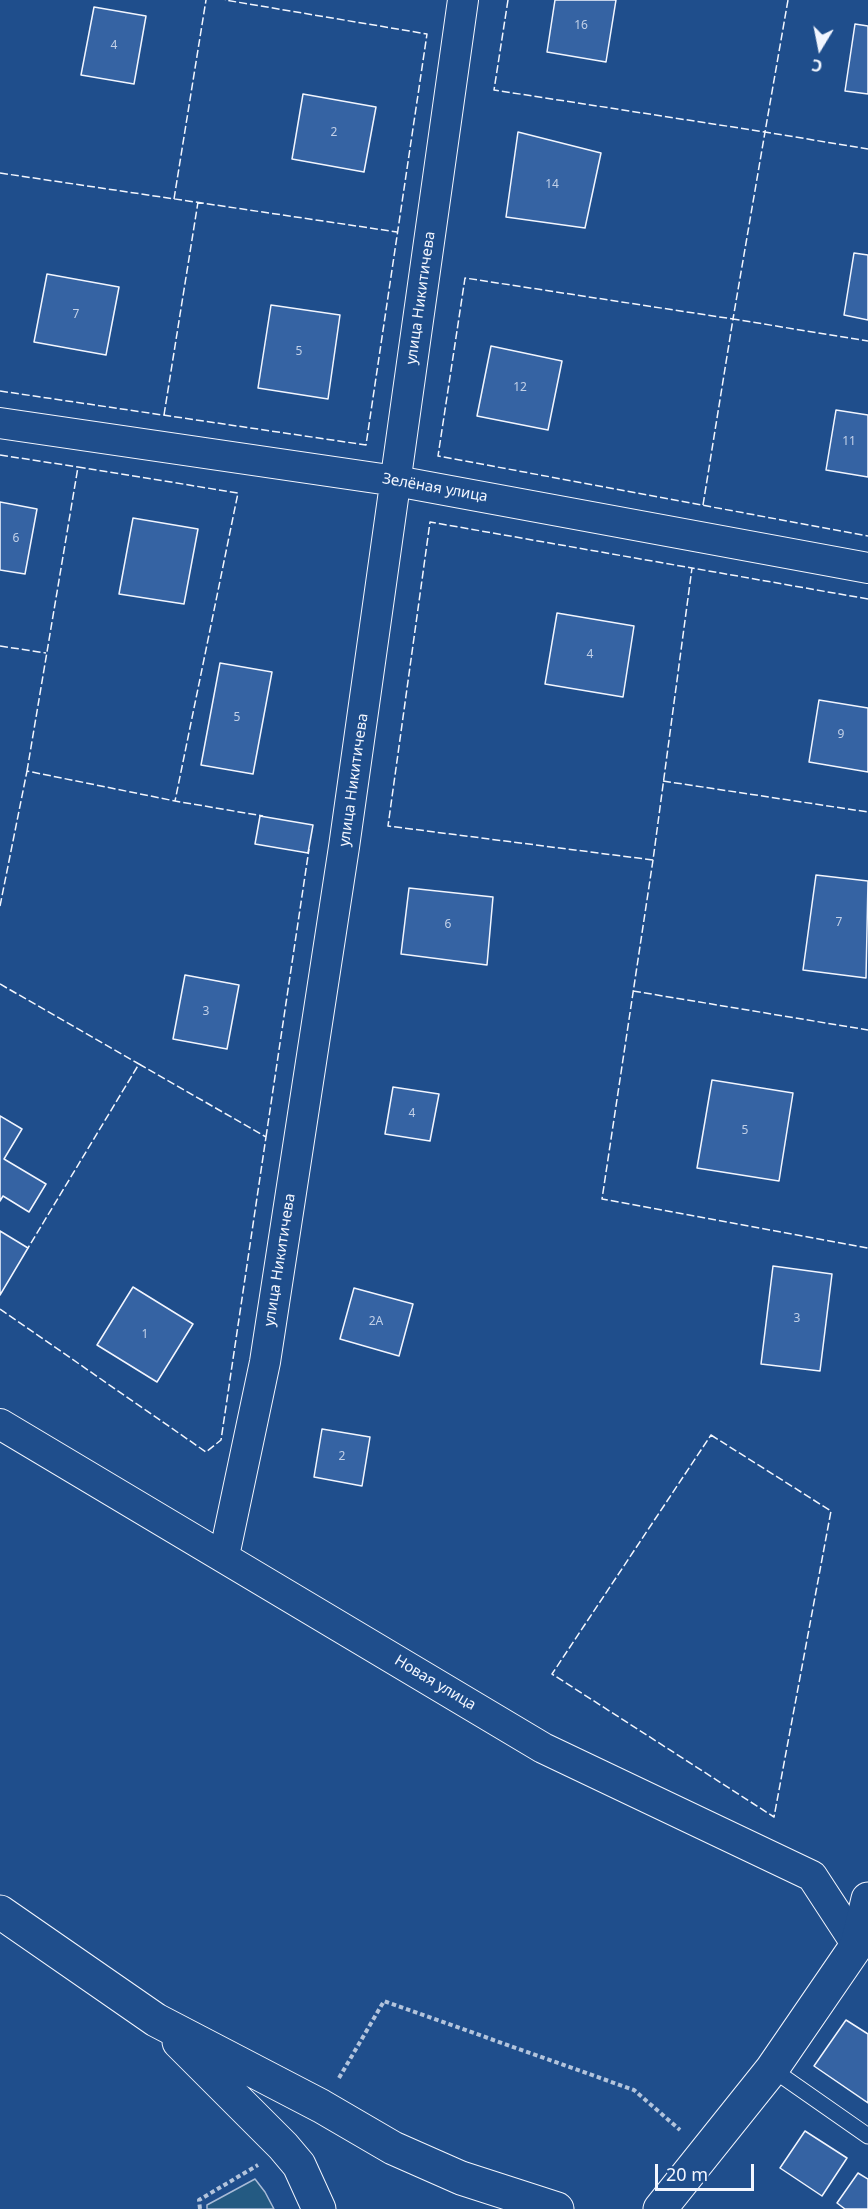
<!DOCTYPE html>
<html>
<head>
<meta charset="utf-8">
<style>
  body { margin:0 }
  #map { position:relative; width:868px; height:2209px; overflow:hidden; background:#1f4e8c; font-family:"Noto Sans",sans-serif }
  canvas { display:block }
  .north { position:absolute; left:790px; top:18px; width:60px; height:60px; -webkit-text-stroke:4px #1f4e8c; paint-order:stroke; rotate:190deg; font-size:16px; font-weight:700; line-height:24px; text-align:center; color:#f2f6ff }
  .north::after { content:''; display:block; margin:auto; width:21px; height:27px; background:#f2f6ff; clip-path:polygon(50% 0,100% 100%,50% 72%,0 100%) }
  .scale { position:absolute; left:655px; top:2164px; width:99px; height:27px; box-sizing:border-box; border:3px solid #f2f6ff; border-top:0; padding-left:8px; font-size:18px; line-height:21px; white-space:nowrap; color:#f2f6ff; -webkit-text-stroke:4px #1f4e8c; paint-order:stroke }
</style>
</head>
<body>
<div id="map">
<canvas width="868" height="2209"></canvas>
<div class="north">С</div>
<div class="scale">20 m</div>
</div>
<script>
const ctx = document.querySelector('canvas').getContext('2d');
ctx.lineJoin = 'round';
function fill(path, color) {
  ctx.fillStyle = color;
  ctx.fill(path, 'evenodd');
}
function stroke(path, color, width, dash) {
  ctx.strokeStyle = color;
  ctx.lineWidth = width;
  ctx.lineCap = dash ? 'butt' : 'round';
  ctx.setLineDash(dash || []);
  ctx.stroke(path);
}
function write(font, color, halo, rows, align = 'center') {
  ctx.font = font + ' "Noto Sans",sans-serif';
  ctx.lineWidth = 4.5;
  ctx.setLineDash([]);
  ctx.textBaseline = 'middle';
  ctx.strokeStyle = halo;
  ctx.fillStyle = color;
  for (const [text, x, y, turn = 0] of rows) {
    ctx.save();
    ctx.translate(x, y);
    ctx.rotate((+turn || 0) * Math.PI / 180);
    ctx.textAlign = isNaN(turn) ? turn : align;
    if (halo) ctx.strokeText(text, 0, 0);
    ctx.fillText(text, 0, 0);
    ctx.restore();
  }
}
const green = new Path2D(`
  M 255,2179 L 265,2192 L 274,2209 L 207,2209 L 207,2205 Z`);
const building = new Path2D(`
  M 555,0 L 616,0 L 606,62 L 547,52 Z
  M 94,7 L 146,16 L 134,84 L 81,75 Z
  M 855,24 L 868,26 L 868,94 L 845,91 Z
  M 303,94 L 376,107 L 364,172 L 292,159 Z
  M 518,132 L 601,153 L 585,228 L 506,217 Z
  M 854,253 L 868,255 L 868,320 L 844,315 Z
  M 47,274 L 119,287 L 106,355 L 34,342 Z
  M 271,305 L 340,315 L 328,399 L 258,388 Z
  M 491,346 L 562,361 L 548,430 L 477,416 Z
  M 836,410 L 868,415 L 868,477 L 826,470 Z
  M 0,502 L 37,509 L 25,574 L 0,570 Z
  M 133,518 L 198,529 L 184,604 L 119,594 Z
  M 557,613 L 634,626 L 623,697 L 545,684 Z
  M 220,663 L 272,672 L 253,774 L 201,765 Z
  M 819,700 L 868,708 L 868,772 L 809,762 Z
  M 260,816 L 313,825 L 308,853 L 255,844 Z
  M 816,875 L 868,881 L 866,978 L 803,970 Z
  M 409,888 L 493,897 L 487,965 L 401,954 Z
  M 185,975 L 239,985 L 227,1049 L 173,1039 Z
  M 712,1080 L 793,1093 L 779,1181 L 697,1168 Z
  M 393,1087 L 439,1094 L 430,1141 L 385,1134 Z
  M 0,1116 L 22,1129 L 4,1159 L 46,1184 L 29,1212 L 3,1196 L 0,1201 Z
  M 0,1231 L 28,1248 L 0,1295 Z
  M 773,1266 L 832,1274 L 820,1371 L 761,1364 Z
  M 133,1287 L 193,1324 L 157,1382 L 97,1345 Z
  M 354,1288 L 413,1304 L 399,1356 L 340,1339 Z
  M 322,1429 L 370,1437 L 362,1486 L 314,1477 Z
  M 846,2020 L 868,2034 L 868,2103 L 814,2066 Z
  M 805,2131 L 847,2158 L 822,2196 L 780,2168 Z
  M 858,2173 L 868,2179 L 868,2209 L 845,2209 L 837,2203 Z`);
const path = new Path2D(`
  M 339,2078 L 384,2001 L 634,2090 L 680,2130
  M 200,2209 L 199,2200 L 258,2165`);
const service = new Path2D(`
  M 772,2069 L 868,2136`);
const minor = new Path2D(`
  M 0,423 L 396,481 L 868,568
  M 0,1424 L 543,1748 L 812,1876 L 857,1945 L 868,1935
  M 224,1556 L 265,1362 L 344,847 L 463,0`);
const tertiary = new Path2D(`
  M 660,2209 L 772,2069 L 857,1945 L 868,1899`);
const primary = new Path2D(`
  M 0,1912 L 156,2020 L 321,2106 L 393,2148 L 461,2178 L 557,2209
  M 179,2042 L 283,2146 L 299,2165 L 319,2209`);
const fence = new Path2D(`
  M 508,0 L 494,90 L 765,132 L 733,319 L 465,278 L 438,456 L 868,536
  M 788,0 L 765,132 L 868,149
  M 0,173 L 397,232
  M 174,199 L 206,0
  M 0,391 L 366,445 L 427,34 L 225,0
  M 164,415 L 198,202
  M 0,455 L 78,467
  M 703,505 L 733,319 L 868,341
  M 868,599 L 692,568 L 653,860 L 602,1199 L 868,1248
  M 0,646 L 46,653
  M 27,771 L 78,467 L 238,493 L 175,801
  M 663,781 L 868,812
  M 653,860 L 388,826 L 430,522 L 692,568
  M 0,906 L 27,771 L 175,801 L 263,816
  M 0,984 L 139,1064
  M 633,991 L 868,1030
  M 266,1137 L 309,849
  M 0,1309 L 206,1452 L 221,1440 L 266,1137 L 139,1064 L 28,1248
  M 711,1435 L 831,1511 L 774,1817 L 552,1674 Z`);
const numberNames = [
  ["16",581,26],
  ["4",114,46],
  ["2",334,133],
  ["14",552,185],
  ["7",76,315],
  ["5",299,352],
  ["12",520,388],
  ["11",849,442],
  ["6",16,539],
  ["4",590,655],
  ["5",237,718],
  ["9",841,735],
  ["7",839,923],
  ["6",448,925],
  ["3",206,1012],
  ["4",412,1114],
  ["5",745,1131],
  ["3",797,1319],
  ["2А",376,1322],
  ["1",145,1335],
  ["2",342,1457]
];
const streetNames = [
  ["улица Никитичева",421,298,-82],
  ["Зелёная улица",435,488,10],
  ["улица Никитичева",354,780,-82],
  ["улица Никитичева",280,1260,-81],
  ["Новая улица",435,1683,31]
];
fill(green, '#245a82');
stroke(green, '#a8bbd7', 1.5);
fill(building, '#3563a3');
stroke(building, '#f2f6ff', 1.5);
stroke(service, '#f2f6ff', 17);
stroke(minor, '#f2f6ff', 32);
stroke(tertiary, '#f2f6ff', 35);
stroke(primary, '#f2f6ff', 35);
stroke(path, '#b3c4dc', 4, [4.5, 3]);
stroke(service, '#1f4e8c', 15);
stroke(minor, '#1f4e8c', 30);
stroke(tertiary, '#1f4e8c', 33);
stroke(primary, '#1f4e8c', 33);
stroke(fence, '#f2f6ff', 1.5, [8, 3]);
write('12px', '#c3d1e8', null, numberNames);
write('15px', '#f2f6ff', '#1f4e8c', streetNames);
</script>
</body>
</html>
